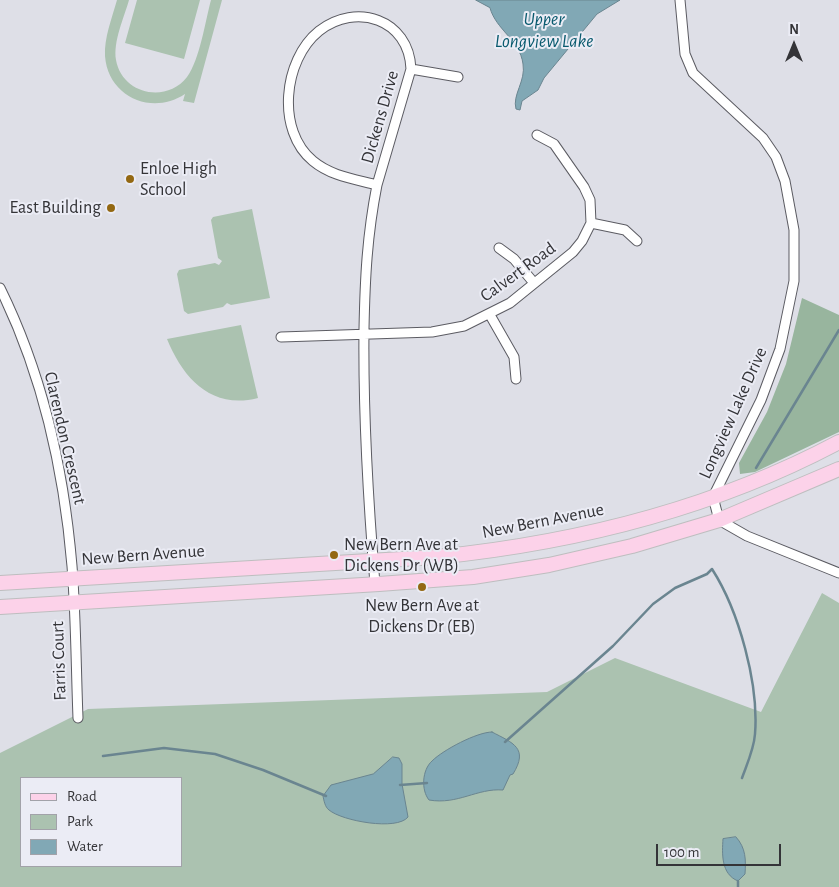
<!DOCTYPE html>
<html>
<head>
<meta charset="utf-8">
<style>
  body { margin:0 }
  #map { position:relative; width:839px; height:887px; overflow:hidden; background:#dedfe7; font-family:"Alegreya Sans",sans-serif }
  canvas { display:block }
  .legend { position:absolute; left:20px; top:777px; width:162px; height:90px; box-sizing:border-box; background:#ebecf5; border:1px solid #a2a2a9; margin:0; padding:6px 9px; list-style:none; font-size:15px; color:#343438 }
  .legend li { display:flex; align-items:center; gap:10px; height:25px }
  .legend b { width:25px; border:1px solid #a2a2a9 }
  .north { position:absolute; left:769px; top:20px; width:50px; height:50px; -webkit-text-stroke:4px #ebecf5; paint-order:stroke; rotate:0deg; font-size:14px; font-weight:700; line-height:20px; text-align:center; color:#343438 }
  .north::after { content:''; display:block; margin:auto; width:18px; height:22px; background:#343438; clip-path:polygon(50% 0,100% 100%,50% 72%,0 100%) }
  .scale { position:absolute; left:656px; top:844px; width:125px; height:22px; box-sizing:border-box; border:2px solid #343438; border-top:0; padding-left:6px; font-size:15px; line-height:18px; white-space:nowrap; color:#343438; -webkit-text-stroke:4px #ebecf5; paint-order:stroke }
</style>
</head>
<body>
<div id="map">
<canvas width="839" height="887"></canvas>
<ul class="legend">
<li><b style="height:6px;background:#fcd2e9"></b>Road</li>
<li><b style="height:14px;background:#abc2b0"></b>Park</li>
<li><b style="height:14px;background:#81a8b5"></b>Water</li>
</ul>
<div class="north">N</div>
<div class="scale">100 m</div>
</div>
<script>
const ctx = document.querySelector('canvas').getContext('2d');
ctx.lineJoin = 'round';
function fill(path, color) {
  ctx.fillStyle = color;
  ctx.fill(path, 'evenodd');
}
function stroke(path, color, width, dash) {
  ctx.strokeStyle = color;
  ctx.lineWidth = width;
  ctx.lineCap = dash ? 'butt' : 'round';
  ctx.setLineDash(dash || []);
  ctx.stroke(path);
}
function write(font, color, halo, rows, align = 'center') {
  ctx.font = font + ' "Alegreya Sans",sans-serif';
  ctx.lineWidth = 4;
  ctx.setLineDash([]);
  ctx.textBaseline = 'middle';
  ctx.strokeStyle = halo;
  ctx.fillStyle = color;
  for (const [text, x, y, turn = 0] of rows) {
    ctx.save();
    ctx.translate(x, y);
    ctx.rotate((+turn || 0) * Math.PI / 180);
    ctx.textAlign = isNaN(turn) ? turn : align;
    if (halo) ctx.strokeText(text, 0, 0);
    ctx.fillText(text, 0, 0);
    ctx.restore();
  }
}
const green = new Path2D(`
  M 117,0 L 129,0 C 124,18 113,41 116,60 C 122,94 166,104 187,77 C 200,59 205,22 211,0 L 222,0 L 194,103 L 183,101 L 185,94 C 152,116 108,97 105,56 C 104,38 112,18 117,0 Z
  M 137,0 L 200,0 L 184,59 L 125,43 Z
  M 252,209 L 270,298 L 231,305 L 227,303 L 223,307 L 188,314 L 184,311 L 177,274 L 179,270 L 215,263 L 219,265 L 222,261 L 218,258 L 211,220 L 213,217 Z
  M 241,325 L 258,398 C 211,410 183,378 167,339 Z
  M 822,593 L 839,603 L 839,887 L 0,887 L 0,753 L 88,709 L 547,692 L 615,658 L 761,712 ZM 21,778 L 181,778 L 181,866 L 21,866 Z`);
const forest = new Path2D(`
  M 802,298 L 839,315 L 839,432 L 755,472 L 740,474 L 739,463 L 767,412 L 786,364 Z`);
const water = new Path2D(`
  M 476,0 L 620,0 L 597,14 L 544,78 L 538,90 L 522,101 L 520,110 L 516,109 C 512,95 526,81 523,64 C 520,40 496,30 490,8 Z
  M 492,732 C 513,743 529,748 513,774 L 510,775 L 503,790 C 477,788 458,805 429,800 C 421,790 422,770 432,761 C 443,750 477,732 492,732 Z
  M 393,757 L 399,758 L 402,764 L 402,784 L 408,817 C 397,831 342,821 329,810 C 325,807 324,801 323,796 L 331,785 L 373,774 Z
  M 736,837 C 746,848 746,860 745,874 L 738,881 C 721,874 722,854 723,839 Z`);
const stream = new Path2D(`
  M 756,468 L 839,330
  M 505,742 L 613,646 L 653,604 L 675,588 L 707,574 L 712,569 C 739,611 759,684 755,734 C 754,749 747,764 742,778
  M 103,756 L 164,748 L 215,754 L 263,770 L 326,796
  M 400,785 L 427,783
  M 738,881 L 738,887`);
const minor = new Path2D(`
  M 680,0 L 685,54 L 693,73 L 763,138 L 776,157 L 785,181 L 794,230 L 794,281 L 780,349 L 761,400 L 713,497 L 719,520 L 747,536 L 839,573
  M 411,69 L 458,77
  M 591,223 L 625,230 L 637,241
  M 499,248 L 514,259 L 534,283
  M 0,288 C 42,373 64,471 72,566 C 76,617 76,668 78,718
  M 490,315 L 514,357 L 516,379
  M 281,337 L 432,332 L 464,326 L 510,303 L 573,252 L 582,241 L 591,223 L 590,200 L 584,187 L 554,144 L 537,135
  M 375,584 C 368,499 363,414 364,329 C 365,278 367,236 377,185 C 354,179 331,176 313,161 C 276,131 283,60 319,31 C 356,2 409,19 411,69 L 377,185`);
const primary = new Path2D(`
  M 0,583 L 436,557 C 575,543 715,508 839,442
  M 0,607 L 379,584 L 473,577 L 549,565 L 632,546 L 719,520 L 839,469`);
const markers = [
  [130,179,5,"#936812"],
  [111,208,5,"#936812"],
  [334,555,5,"#936812"],
  [422,587,5,"#936812"]
];
const streetNames = [
  ["Dickens Drive",380,117,-74],
  ["Calvert Road",518,272,-36],
  ["Longview Lake Drive",733,413,-66],
  ["Clarendon Crescent",65,438,77],
  ["New Bern Avenue",543,521,-11],
  ["New Bern Avenue",143,555,-4],
  ["Farris Court",59,661,-92]
];
const poiNames = [
  ["Enloe High",140,169],
  ["School",140,190],
  ["East Building",101,208,"right"],
  ["New Bern Ave at",344,545],
  ["Dickens Dr (WB)",344,566],
  ["New Bern Ave at",422,606,"center"],
  ["Dickens Dr (EB)",422,627,"center"]
];
const waterNames = [
  ["Upper",544,19],
  ["Longview Lake",544,41]
];
fill(green, '#abc2b0');
fill(forest, '#98b59e');
fill(water, '#81a8b5');
stroke(water, '#6a8590', 1);
stroke(stream, '#6a8590', 2.5);
stroke(minor, '#5b5b62', 11);
stroke(primary, '#bebebf', 16);
stroke(minor, '#fff', 9);
stroke(primary, '#fcd2e9', 14);
for (const [x, y, r, color] of markers) {
  const dot = new Path2D();
  dot.arc(x, y, r, 0, 2 * Math.PI);
  ctx.fillStyle = color;
  ctx.fill(dot);
  stroke(dot, '#ebecf5', 2);
}
write('18px', '#343438', '#ebecf5', streetNames);
write('18px', '#343438', '#ebecf5', poiNames, 'left');
write('italic 19px', '#095a6e', '#ebecf5', waterNames);
</script>
</body>
</html>
